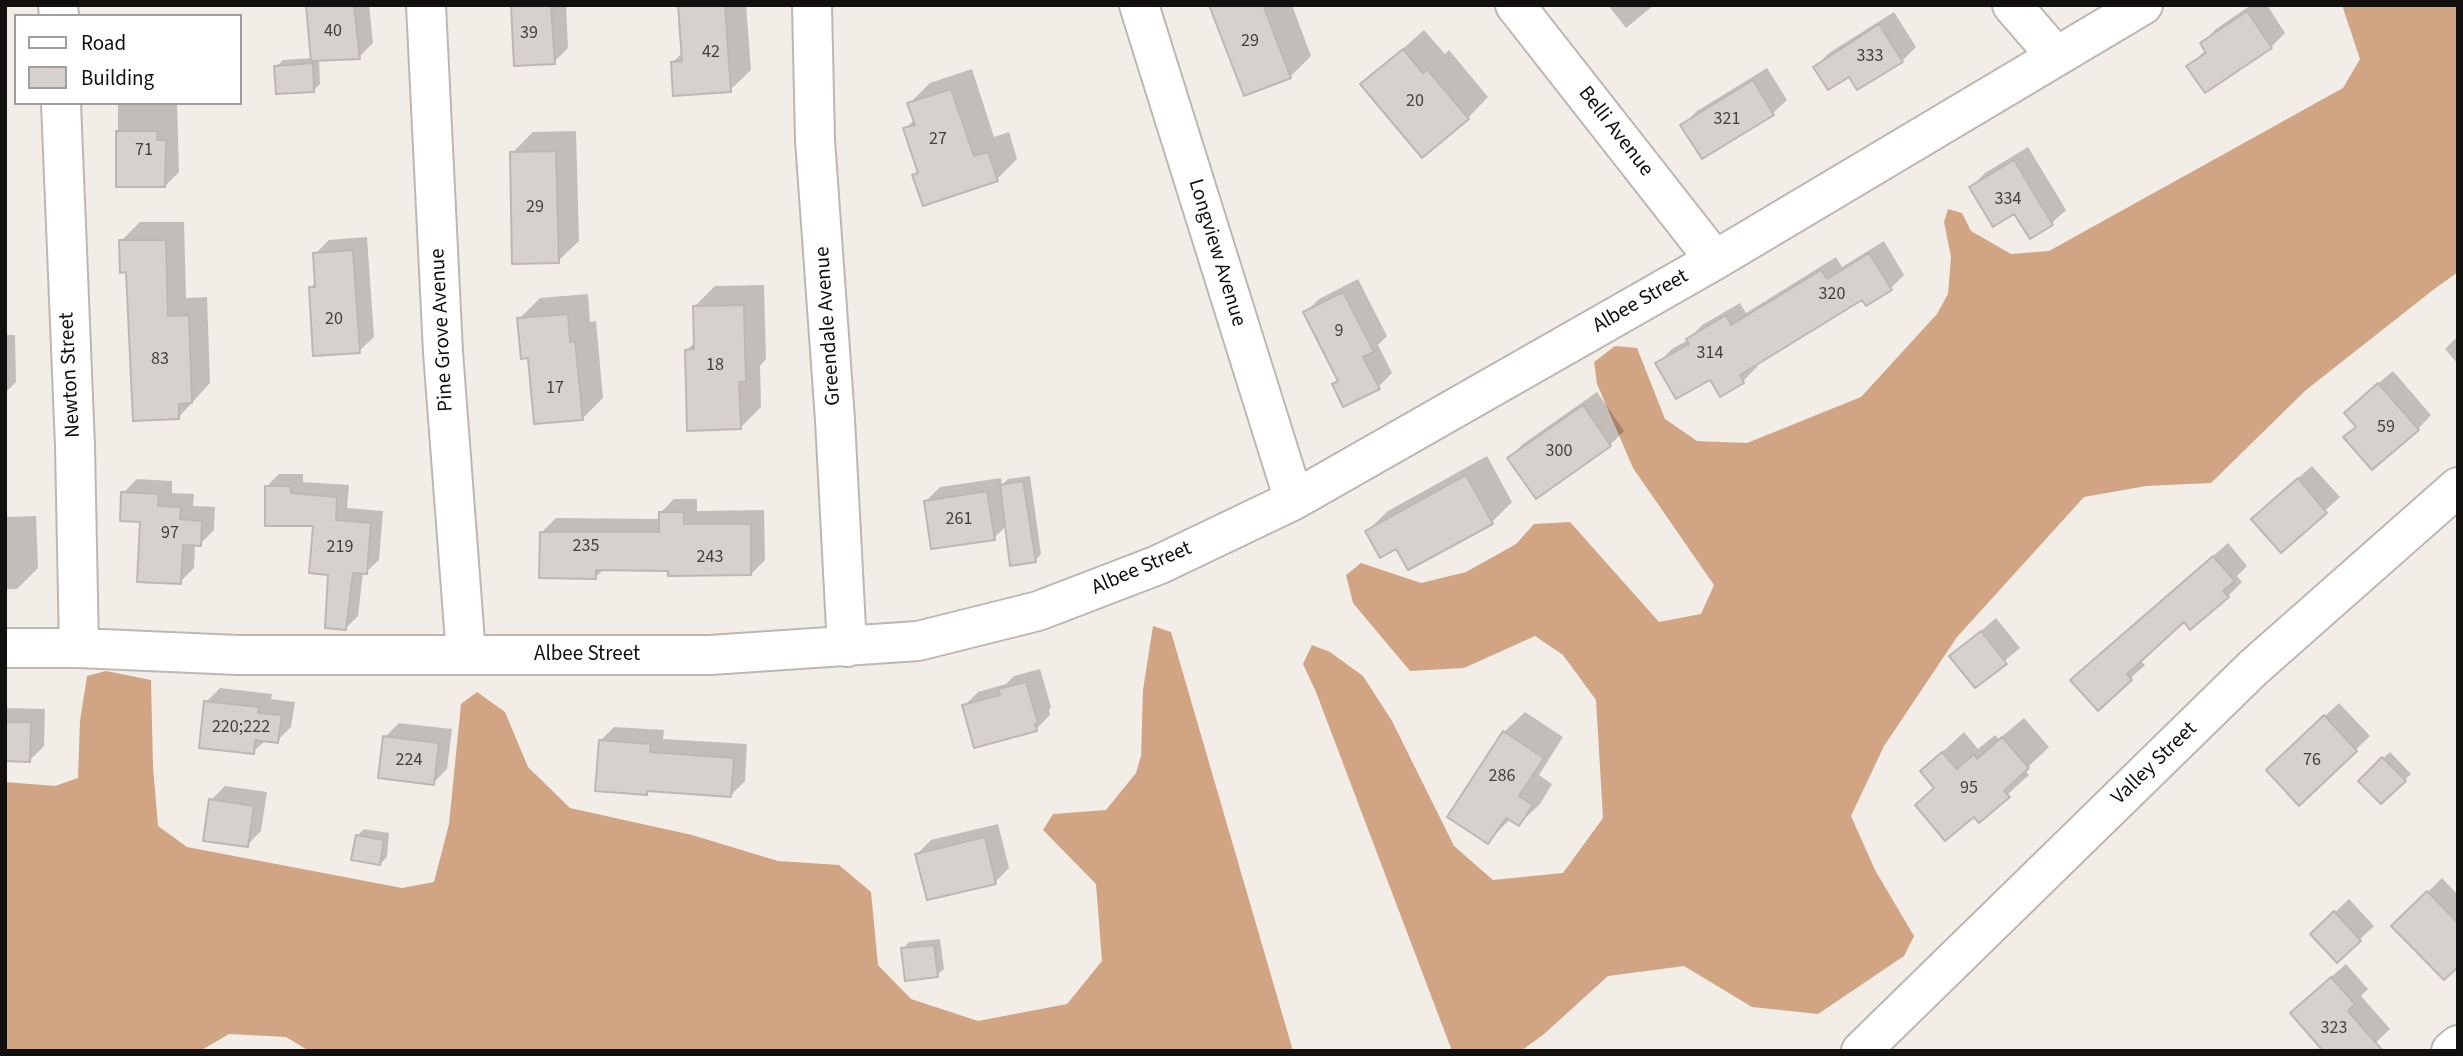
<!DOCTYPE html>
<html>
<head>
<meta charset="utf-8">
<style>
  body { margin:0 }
  #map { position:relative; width:2463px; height:1056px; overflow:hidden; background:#f3ede8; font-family:"Source Sans 3",sans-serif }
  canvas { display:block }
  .frame { position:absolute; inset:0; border:7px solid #12100e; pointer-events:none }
  .legend { position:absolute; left:14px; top:14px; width:228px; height:91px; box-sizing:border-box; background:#fff; border:2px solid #a09f9f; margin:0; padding:9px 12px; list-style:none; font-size:21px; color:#12100e }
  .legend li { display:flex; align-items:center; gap:14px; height:35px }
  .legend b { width:35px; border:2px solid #a09f9f }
</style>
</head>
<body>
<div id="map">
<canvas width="2463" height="1056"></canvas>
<div class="frame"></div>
<ul class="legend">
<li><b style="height:9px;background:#fff"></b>Road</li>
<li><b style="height:19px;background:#d7d1cd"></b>Building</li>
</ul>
</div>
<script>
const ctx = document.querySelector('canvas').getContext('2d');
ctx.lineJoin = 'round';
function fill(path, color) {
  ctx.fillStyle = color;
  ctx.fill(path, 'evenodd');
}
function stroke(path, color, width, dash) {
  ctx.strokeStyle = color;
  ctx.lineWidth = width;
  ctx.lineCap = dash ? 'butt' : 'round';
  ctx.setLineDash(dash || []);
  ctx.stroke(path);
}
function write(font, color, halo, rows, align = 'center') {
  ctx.font = font + ' "Source Sans 3",sans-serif';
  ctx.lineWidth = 5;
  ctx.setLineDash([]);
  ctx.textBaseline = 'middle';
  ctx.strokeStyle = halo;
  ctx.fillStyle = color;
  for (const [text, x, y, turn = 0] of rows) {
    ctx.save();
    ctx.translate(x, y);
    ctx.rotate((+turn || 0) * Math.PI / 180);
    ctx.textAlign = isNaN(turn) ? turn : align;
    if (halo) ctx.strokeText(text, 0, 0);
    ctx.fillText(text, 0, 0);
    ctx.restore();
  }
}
const forest = new Path2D(`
  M 2342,5 L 2458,5 L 2458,272 L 2433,290 L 2306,390 L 2211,483 L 2146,486 L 2084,497 L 1957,637 L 1884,746 L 1851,816 L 1875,870 L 1914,936 L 1904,956 L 1818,1014 L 1752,1007 L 1684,966 L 1608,976 L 1544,1034 L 1521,1051 L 1452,1051 L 1316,692 L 1303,664 L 1312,645 L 1330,652 L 1363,676 L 1392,721 L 1454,846 L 1493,880 L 1563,873 L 1603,818 L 1596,700 L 1563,655 L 1535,636 L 1464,668 L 1410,671 L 1353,603 L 1346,575 L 1361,563 L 1421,583 L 1466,572 L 1516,544 L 1534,524 L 1570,522 L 1659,622 L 1701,614 L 1714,585 L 1633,468 L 1597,384 L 1594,362 L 1615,346 L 1637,348 L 1665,419 L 1697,441 L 1747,443 L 1861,397 L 1937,314 L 1948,294 L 1951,257 L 1944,222 L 1948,209 L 1962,213 L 1971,231 L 2011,254 L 2049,251 L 2343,88 L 2360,59 Z
  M 1153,626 L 1171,632 L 1293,1051 L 309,1051 L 286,1037 L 229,1034 L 200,1051 L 5,1051 L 5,782 L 55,786 L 78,778 L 80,721 L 87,676 L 106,671 L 151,680 L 153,767 L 158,826 L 187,847 L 402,888 L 434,882 L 449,824 L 461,704 L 477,692 L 505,712 L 528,767 L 570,808 L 692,835 L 778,861 L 839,865 L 871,892 L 878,965 L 911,999 L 978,1021 L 1067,1004 L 1102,961 L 1096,884 L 1043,830 L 1053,814 L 1106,810 L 1136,773 L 1141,756 L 1143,690 Z`);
const shadow = new Path2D(`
  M 308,5 L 369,5 L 373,43 L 359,57 L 319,59 L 320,84 L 314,90 L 276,67 L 283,60 L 313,58 Z
  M 513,5 L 566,5 L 568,48 L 554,62 Z
  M 680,5 L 746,5 L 751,70 L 730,90 L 673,62 L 683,52 Z
  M 1211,5 L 1292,5 L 1311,56 L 1290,77 Z
  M 1608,5 L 1654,5 L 1626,28 Z
  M 2251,5 L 2267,5 L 2285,33 L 2271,47 L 2205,91 L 2188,66 L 2206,50 L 2202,43 L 2216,29 Z
  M 1894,12 L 1916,47 L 1902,61 L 1850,75 L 1815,67 L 1829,53 Z
  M 1424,30 L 1445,54 L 1449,50 L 1488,97 L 1468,118 L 1363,84 Z
  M 1767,68 L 1787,100 L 1773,113 L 1683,125 L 1697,111 Z
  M 972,69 L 994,137 L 1009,132 L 1017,159 L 997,179 L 914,175 L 919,170 L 905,129 L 915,119 L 909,104 L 930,83 Z
  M 118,103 L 177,103 L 179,172 L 165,186 L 118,186 Z
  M 576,131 L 579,241 L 558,261 L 512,153 L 533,132 Z
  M 2028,147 L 2066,210 L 2052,223 L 2015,211 L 1971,187 L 1985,173 Z
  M 140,222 L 184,222 L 186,298 L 207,297 L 210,383 L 179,417 L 121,241 Z
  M 367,237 L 374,337 L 359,351 L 310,288 L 317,281 L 315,254 L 329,240 Z
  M 1884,241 L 1904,275 L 1890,289 L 1863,297 L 1755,364 L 1757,367 L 1743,381 L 1710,377 L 1658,363 L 1672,349 L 1688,340 L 1702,325 L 1740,303 L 1746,313 L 1836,257 L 1842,267 Z
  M 1358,279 L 1387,336 L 1378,345 L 1392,373 L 1378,387 L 1334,384 L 1339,379 L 1305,313 L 1319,299 Z
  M 764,285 L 766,359 L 760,366 L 761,407 L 740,428 L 687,350 L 696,341 L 694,307 L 715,286 Z
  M 588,294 L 590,322 L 596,321 L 603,398 L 582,419 L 529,356 L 519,319 L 540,298 Z
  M 5,335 L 15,335 L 16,382 L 5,393 Z
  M 2458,336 L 2458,364 L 2445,349 Z
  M 2393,371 L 2431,415 L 2418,429 L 2358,426 L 2360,399 Z
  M 1597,392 L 1624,431 L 1610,445 L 1537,497 L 1509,458 L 1523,444 Z
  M 1487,456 L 1512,502 L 1492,522 L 1397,546 L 1367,531 L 1388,511 Z
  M 2312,466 L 2340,497 L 2281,551 L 2267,505 Z
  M 279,474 L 303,474 L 303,482 L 349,485 L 347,508 L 383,511 L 379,560 L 366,572 L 363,572 L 358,616 L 346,628 L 314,524 L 267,486 Z
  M 1030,476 L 1041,554 L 1035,561 L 1007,525 L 994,538 L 926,501 L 940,487 L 1001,478 L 1002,485 L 1008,479 Z
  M 137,479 L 172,481 L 172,493 L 194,494 L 193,506 L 215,507 L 214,530 L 200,544 L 195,544 L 194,568 L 180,582 L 123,493 Z
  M 674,499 L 697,499 L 697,511 L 764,510 L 765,560 L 751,574 L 604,569 L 596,577 L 542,532 L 556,518 L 660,519 L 660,513 Z
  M 36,516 L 38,568 L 17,589 L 5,589 L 5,517 Z
  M 2228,543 L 2247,566 L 2237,576 L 2242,582 L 2228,596 L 2184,620 L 2140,660 L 2145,665 L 2098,708 L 2086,666 Z
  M 1996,618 L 2020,648 L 1975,686 L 1952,656 Z
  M 1040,669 L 1051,707 L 1049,710 L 1050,715 L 1036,729 L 964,706 L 978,692 L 1006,684 L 1014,676 Z
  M 220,688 L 272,694 L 271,699 L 295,702 L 291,727 L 277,741 L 266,740 L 253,752 L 206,702 Z
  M 2339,703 L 2370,736 L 2300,803 L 2282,756 Z
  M 5,708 L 45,709 L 44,746 L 30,760 L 5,760 Z
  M 1525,712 L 1563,737 L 1539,775 L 1552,784 L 1540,804 L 1519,824 L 1510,819 L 1488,842 L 1504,732 Z
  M 2024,718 L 2049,747 L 2025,770 L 2029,775 L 1979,820 L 1935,787 L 1922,771 L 1964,732 L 1978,749 L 1995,735 L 1999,739 Z
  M 399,723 L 452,729 L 447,769 L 433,783 L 385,737 Z
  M 614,727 L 664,730 L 663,739 L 747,744 L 745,781 L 731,795 L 649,790 L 646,793 L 600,741 Z
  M 2390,752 L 2411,774 L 2382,802 L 2360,781 Z
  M 225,786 L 267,792 L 261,831 L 247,845 L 211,800 Z
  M 998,824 L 1009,868 L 995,882 L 917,854 L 931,840 Z
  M 364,829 L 389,833 L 387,857 L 380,864 L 357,836 Z
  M 2442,878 L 2458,895 L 2458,964 L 2394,926 Z
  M 2349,899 L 2374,926 L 2338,960 L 2312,934 Z
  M 940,939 L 944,969 L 937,975 L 903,949 L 909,942 Z
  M 2346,964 L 2368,989 L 2361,996 L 2390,1029 L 2367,1051 L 2306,999 Z`);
const building = new Path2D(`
  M 306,5 L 354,5 L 360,59 L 311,61 Z
  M 511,5 L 551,5 L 555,64 L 514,66 Z
  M 678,5 L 725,5 L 731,92 L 673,96 L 671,62 L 682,61 Z
  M 1209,5 L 1263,5 L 1291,78 L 1244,96 Z
  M 2247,11 L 2272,48 L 2205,93 L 2186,66 L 2206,53 L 2200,43 Z
  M 1879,24 L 1903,62 L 1857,90 L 1849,77 L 1828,90 L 1813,67 Z
  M 1403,49 L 1423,73 L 1427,69 L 1469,119 L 1422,158 L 1360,84 Z
  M 313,63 L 314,92 L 276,94 L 274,66 Z
  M 1753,80 L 1774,115 L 1702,159 L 1680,125 Z
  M 951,89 L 974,156 L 988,152 L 998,181 L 923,206 L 912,175 L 918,173 L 903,128 L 915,125 L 907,103 Z
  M 116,131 L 158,131 L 157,140 L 166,140 L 165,187 L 116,187 Z
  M 556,151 L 559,263 L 512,264 L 510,152 Z
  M 2014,160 L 2053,225 L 2030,239 L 2014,214 L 1993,227 L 1969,187 Z
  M 119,240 L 166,240 L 168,316 L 189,315 L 192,403 L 179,404 L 179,419 L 133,421 L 126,272 L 120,273 Z
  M 353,250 L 360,353 L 313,356 L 309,287 L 315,287 L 313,253 Z
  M 1869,253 L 1892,290 L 1866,306 L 1862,300 L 1740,375 L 1744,383 L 1720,397 L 1710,380 L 1676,399 L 1655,363 L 1689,344 L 1686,339 L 1726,315 L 1731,325 L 1821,270 L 1827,279 Z
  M 1343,292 L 1374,352 L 1363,357 L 1380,389 L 1343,407 L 1332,384 L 1338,381 L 1303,312 Z
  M 744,305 L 746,382 L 739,382 L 741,429 L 687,431 L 685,350 L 694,349 L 693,306 Z
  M 568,314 L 570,342 L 575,341 L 583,420 L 534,424 L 528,358 L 521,359 L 517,318 Z
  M 2378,383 L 2419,430 L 2372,470 L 2343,437 L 2356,427 L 2344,413 Z
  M 1583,405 L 1611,446 L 1536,499 L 1507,458 Z
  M 1466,475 L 1493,524 L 1408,570 L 1396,549 L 1380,558 L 1365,531 Z
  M 2298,478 L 2327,513 L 2281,553 L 2251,519 Z
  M 1023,481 L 1036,562 L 1010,566 L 1000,485 Z
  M 265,486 L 291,486 L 291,493 L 337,497 L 336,520 L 371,523 L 367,574 L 353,573 L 346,630 L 325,628 L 328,575 L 309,573 L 313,526 L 265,526 Z
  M 987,491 L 995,540 L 931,549 L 924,501 Z
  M 121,492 L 159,494 L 158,506 L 181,507 L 180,519 L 202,521 L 201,546 L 183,545 L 181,584 L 137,582 L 140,522 L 120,521 Z
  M 659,512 L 684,512 L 684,524 L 751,524 L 751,575 L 668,576 L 668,571 L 596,570 L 596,579 L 539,578 L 540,532 L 659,532 Z
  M 2213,556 L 2235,581 L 2223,591 L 2229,597 L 2190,630 L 2184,622 L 2127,674 L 2132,680 L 2098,711 L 2070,680 Z
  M 1981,631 L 2007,664 L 1975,688 L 1949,656 Z
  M 1026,682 L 1038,723 L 1035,724 L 1037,731 L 974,748 L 962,705 L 1000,695 L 998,689 Z
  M 204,701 L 259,707 L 258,713 L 282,715 L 278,743 L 255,740 L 254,754 L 199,748 Z
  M 2324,715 L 2357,751 L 2299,806 L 2266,770 Z
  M 5,722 L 31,722 L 30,762 L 5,761 Z
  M 1503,731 L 1544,758 L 1519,796 L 1533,805 L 1519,826 L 1506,818 L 1488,844 L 1447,817 Z
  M 383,736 L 439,743 L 434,785 L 378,778 Z
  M 2002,737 L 2029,768 L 2004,791 L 2010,797 L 1979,823 L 1974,817 L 1945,841 L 1915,805 L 1934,788 L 1920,771 L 1942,752 L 1957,769 L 1974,754 L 1977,759 Z
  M 599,740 L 651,744 L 650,752 L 734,758 L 731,797 L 647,791 L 647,795 L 595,791 Z
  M 2382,757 L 2406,781 L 2381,804 L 2358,781 Z
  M 209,799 L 254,806 L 248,847 L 203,841 Z
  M 356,835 L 384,840 L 380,865 L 351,860 Z
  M 985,837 L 996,884 L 927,900 L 915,854 Z
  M 2427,891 L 2458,923 L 2458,967 L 2444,980 L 2391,926 Z
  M 2334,911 L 2361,941 L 2337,963 L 2310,934 Z
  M 934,945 L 938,977 L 905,981 L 901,948 Z
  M 2331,977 L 2355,1004 L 2348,1011 L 2383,1051 L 2323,1051 L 2290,1013 Z`);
const minor = new Path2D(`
  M 58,5 L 59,16
  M 426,5 L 443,352 L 466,655
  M 812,5 L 815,140 L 835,420 L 847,647
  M 1139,5 L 1294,500
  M 1515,5 L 1715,260
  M 2012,5 L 2056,56
  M 61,103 L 75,446 L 79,648
  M 5,648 L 79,648 L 238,655 L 710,655 L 918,641 L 1038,611 L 1158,565 L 1294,500 L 1715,260 L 2143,5
  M 1861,1051 L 2253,668 L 2458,487
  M 2451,1051 L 2458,1045`);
const numberNames = [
  ["40",333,32],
  ["39",529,34],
  ["29",1250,42],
  ["42",711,53],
  ["333",1870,57],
  ["20",1415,102],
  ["321",1727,120],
  ["27",938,140],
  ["71",144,151],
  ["334",2008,200],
  ["29",535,208],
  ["320",1832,295],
  ["20",334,320],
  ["9",1339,332],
  ["314",1710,354],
  ["83",160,360],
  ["18",715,366],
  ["17",555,389],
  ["59",2386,428],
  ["300",1559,452],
  ["261",959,520],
  ["97",170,534],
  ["235",586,547],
  ["219",340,548],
  ["243",710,558],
  ["220;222",241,728],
  ["224",409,761],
  ["76",2312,761],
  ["286",1502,777],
  ["95",1969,789],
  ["323",2334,1029]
];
const streetNames = [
  ["Belli Avenue",1615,132,52],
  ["Longview Avenue",1216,253,73],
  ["Albee Street",1641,302,-30],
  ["Greendale Avenue",829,326,-94],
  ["Pine Grove Avenue",443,330,-93],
  ["Newton Street",71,375,-93],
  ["Albee Street",1142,569,-23],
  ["Albee Street",587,655],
  ["Valley Street",2155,764,-44]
];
fill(forest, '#d1a584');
fill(shadow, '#0003');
fill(building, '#d7d1cd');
stroke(building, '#bdb7b3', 2);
stroke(minor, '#bdb7b3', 42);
stroke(minor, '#fff', 38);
write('18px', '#43403e', null, numberNames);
write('21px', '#12100e', '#fff', streetNames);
</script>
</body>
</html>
